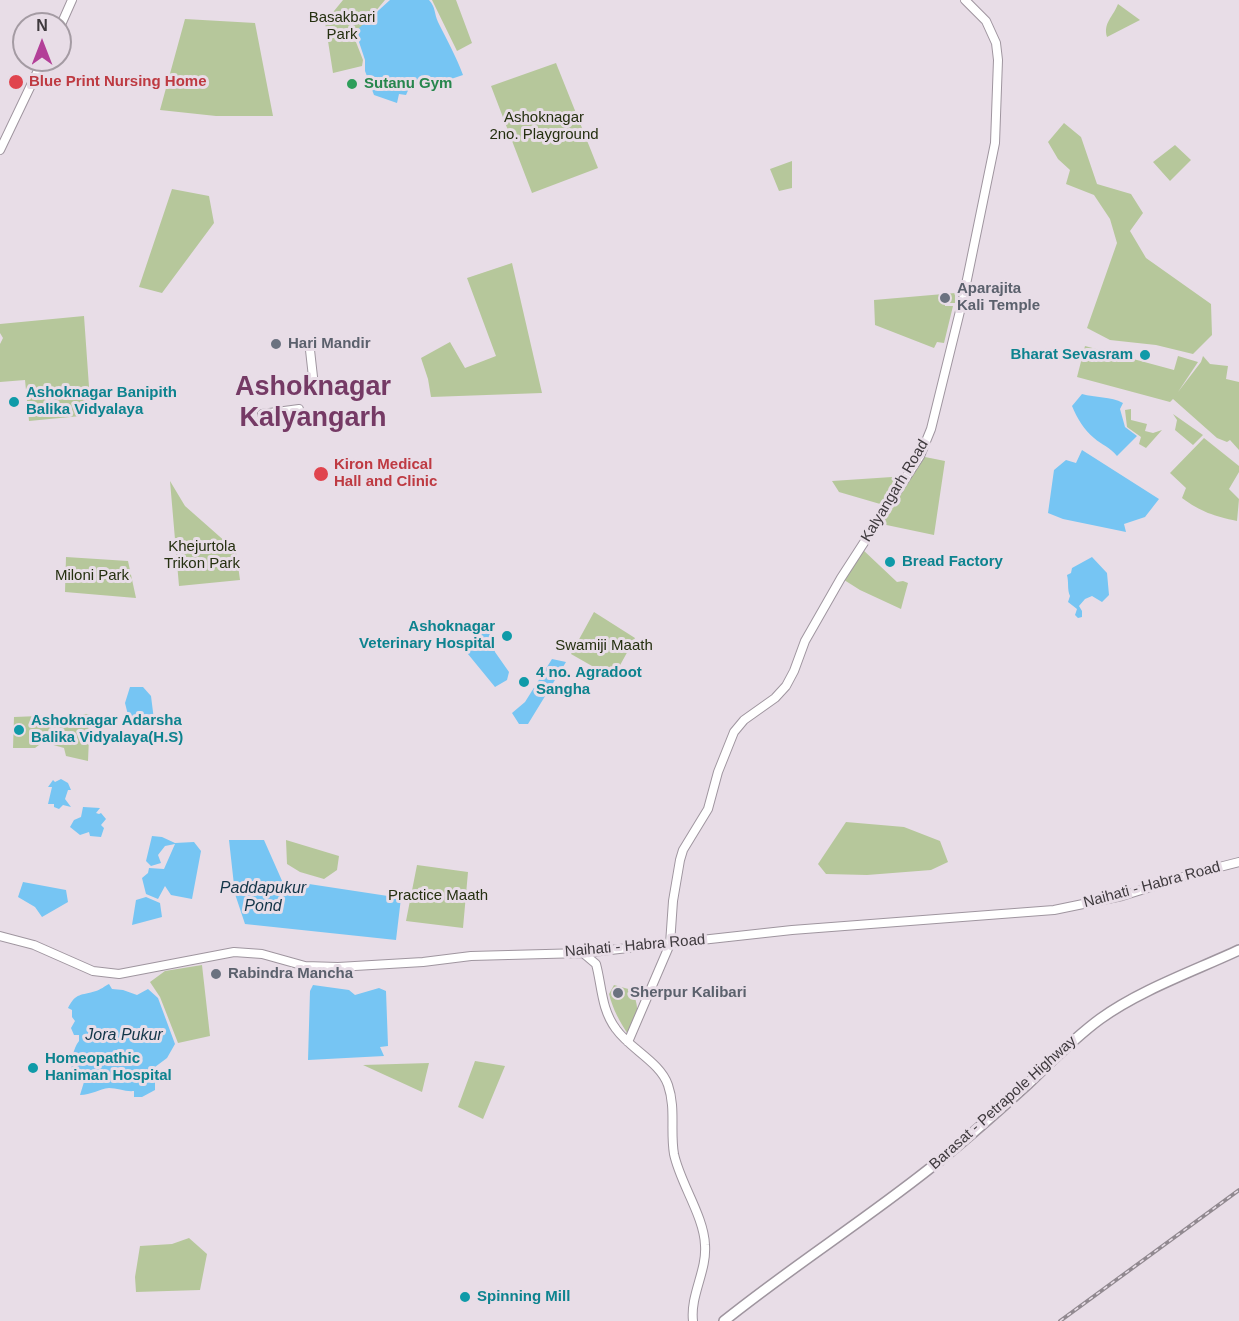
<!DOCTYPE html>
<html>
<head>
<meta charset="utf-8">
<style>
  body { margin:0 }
  #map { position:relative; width:1239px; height:1321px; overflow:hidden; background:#e8dde7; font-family:Arial,sans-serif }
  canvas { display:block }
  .north { position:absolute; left:12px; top:12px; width:60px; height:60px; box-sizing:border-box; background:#e8dde7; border:2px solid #a49ba3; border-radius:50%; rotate:0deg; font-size:16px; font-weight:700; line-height:24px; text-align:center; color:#3e393d }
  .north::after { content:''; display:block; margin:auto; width:21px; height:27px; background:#b33f98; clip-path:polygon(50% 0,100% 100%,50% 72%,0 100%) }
</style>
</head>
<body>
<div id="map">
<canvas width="1239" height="1321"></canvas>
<div class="north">N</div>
</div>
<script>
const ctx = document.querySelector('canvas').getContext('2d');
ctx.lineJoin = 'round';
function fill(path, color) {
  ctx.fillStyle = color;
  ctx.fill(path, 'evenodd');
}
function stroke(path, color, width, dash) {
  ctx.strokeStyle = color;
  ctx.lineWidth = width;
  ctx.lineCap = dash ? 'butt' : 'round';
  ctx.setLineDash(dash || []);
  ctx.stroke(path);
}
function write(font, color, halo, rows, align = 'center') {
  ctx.font = font + ' Arial,sans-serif';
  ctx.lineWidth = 6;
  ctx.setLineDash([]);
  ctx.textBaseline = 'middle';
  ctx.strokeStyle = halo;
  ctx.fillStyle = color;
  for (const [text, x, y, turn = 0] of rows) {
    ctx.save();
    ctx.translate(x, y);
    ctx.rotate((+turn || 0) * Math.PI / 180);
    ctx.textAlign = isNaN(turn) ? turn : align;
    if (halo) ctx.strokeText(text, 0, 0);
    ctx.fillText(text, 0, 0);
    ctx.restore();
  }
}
const green = new Path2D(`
  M 343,0 L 385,0 L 354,37 L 363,60 L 362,66 L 333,73 L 325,22 Z
  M 432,0 L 456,0 L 472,43 L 457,51 Z
  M 1118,4 L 1140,20 L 1107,37 C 1103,23 1113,17 1118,4 Z
  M 185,19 L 255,23 L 273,116 L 216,116 L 160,110 Z
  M 556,63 L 598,168 L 532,193 L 491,86 Z
  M 1064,123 L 1081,137 L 1097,184 L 1131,194 L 1143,213 L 1130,231 L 1146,258 L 1211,304 L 1212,335 L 1193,354 L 1156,345 L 1110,340 L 1087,328 L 1117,243 L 1110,219 L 1094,195 L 1066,184 L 1070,170 L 1058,159 L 1048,142 Z
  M 1175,145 L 1191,160 L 1170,181 L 1153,162 Z
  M 792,161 L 792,188 L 779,191 L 770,169 Z
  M 172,189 L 209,196 L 214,223 L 162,293 L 139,287 Z
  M 512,263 L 542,393 L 431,397 L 428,379 L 421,358 L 450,342 L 465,368 L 496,356 L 467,278 Z
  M 955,293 L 955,303 L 945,303 L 945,306 L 953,306 L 944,343 L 937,342 L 934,348 L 875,325 L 874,300 Z
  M 84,316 L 91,415 L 29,421 L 25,380 L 0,382 L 0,344 L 3,338 L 0,333 L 0,324 Z
  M 1085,346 L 1174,370 L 1178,356 L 1198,362 L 1178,392 L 1201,362 L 1203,356 L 1210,364 L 1228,366 L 1226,379 L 1239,382 L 1239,450 L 1230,440 L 1227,442 L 1217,438 L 1173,399 L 1170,402 L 1077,377 Z
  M 1131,409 L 1131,420 L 1147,424 L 1145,431 L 1153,433 L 1162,430 L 1146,448 L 1139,444 L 1141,437 L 1127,427 L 1125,410 Z
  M 1173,414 L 1203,435 L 1193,445 L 1175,430 L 1177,420 Z
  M 1204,438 L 1239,466 L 1239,472 L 1229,489 L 1239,499 L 1237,521 C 1214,516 1201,512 1182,498 L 1186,488 L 1170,473 Z
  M 920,456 L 945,461 L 934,535 L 877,523 L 887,506 L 839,492 L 832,481 L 907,476 Z
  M 170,481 L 185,506 L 236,551 L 240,580 L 179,586 Z
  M 861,548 L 897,582 L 903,581 L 908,583 L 901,609 L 860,590 L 841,578 Z
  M 66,557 L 128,561 L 136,598 L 65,592 Z
  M 594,612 L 635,638 L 613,678 L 571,654 Z
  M 90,714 L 88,761 L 66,756 L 64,748 L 43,742 L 35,748 L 13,748 L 14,717 Z
  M 846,822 L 904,827 L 940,841 L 948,862 L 931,870 L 867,875 L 826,874 L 818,864 Z
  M 286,840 L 339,856 L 337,870 L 324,879 L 300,872 L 287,864 Z
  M 417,865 L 468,872 L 463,928 L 406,921 Z
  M 202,965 L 210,1036 L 178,1043 L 160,997 L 150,982 L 165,971 Z
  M 614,985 L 632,990 C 641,1012 637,1014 629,1036 C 620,1022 613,1010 609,994 Z
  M 475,1061 L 505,1066 L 483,1119 L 458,1107 Z
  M 429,1063 L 422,1092 L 363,1065 Z
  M 189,1238 L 207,1254 L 200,1290 L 136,1292 L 135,1277 L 140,1246 L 172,1244 Z`);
const water = new Path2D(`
  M 390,0 L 429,0 C 436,8 434,13 438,22 C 447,40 456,56 463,75 L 439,83 L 410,86 L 406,95 L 399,94 L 397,103 L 374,95 L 365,71 L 365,60 L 358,39 L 359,28 Z
  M 1082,394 C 1095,398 1111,396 1123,403 L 1120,409 L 1125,427 L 1137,436 L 1117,456 C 1110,447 1102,445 1094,438 C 1084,430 1077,418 1072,406 Z
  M 1082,450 L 1159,499 L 1145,517 L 1124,524 L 1126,532 L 1063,519 L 1048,513 L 1054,470 L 1066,460 L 1076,463 Z
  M 1092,557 L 1107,573 L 1109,595 L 1102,602 L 1092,596 L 1085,599 L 1079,606 L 1082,611 L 1082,617 L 1078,618 L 1075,615 L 1077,609 L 1068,602 L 1070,596 C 1067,589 1069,583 1067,575 L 1071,573 L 1072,568 Z
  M 487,630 L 492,638 L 495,652 L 509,672 L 507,680 L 495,687 L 463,648 Z
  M 552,659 L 566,662 L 528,724 L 519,724 L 512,713 L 525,702 Z
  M 130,687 L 143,687 L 151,696 L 154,720 L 129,719 L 125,703 Z
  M 61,779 L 68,783 L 71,790 L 68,790 L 65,799 L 71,807 L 63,805 L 59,809 L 54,807 L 54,804 L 48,804 L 52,787 L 48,787 L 53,780 L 55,782 Z
  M 83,807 L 100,808 L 96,813 L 99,814 L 101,813 L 106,819 L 101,825 L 104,828 L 101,837 L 90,836 L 89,832 L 80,835 L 70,827 L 74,820 L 81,817 Z
  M 152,836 L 162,837 L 175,843 L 194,842 L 201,851 L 192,899 L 171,895 L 165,886 L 158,899 L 146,894 L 142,878 L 148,873 L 149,868 L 164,869 L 175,844 L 165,846 L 158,855 L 161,863 L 151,866 L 146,861 Z
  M 229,840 L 264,840 L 283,883 L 309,884 L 401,898 L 396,940 L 245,924 L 235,894 Z
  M 23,882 L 66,890 L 68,902 L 42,917 L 35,907 L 18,897 Z
  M 146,897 L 160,903 L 162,917 L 132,925 L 136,900 Z
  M 109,984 L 112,989 L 123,990 L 137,995 L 148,989 L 158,998 L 175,1044 L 167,1058 L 155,1067 L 155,1090 L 142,1097 L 134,1097 L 134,1091 C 126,1092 117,1088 109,1088 C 99,1089 91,1095 80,1095 L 84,1082 L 70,1079 L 68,1073 L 72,1071 C 71,1062 73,1048 79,1041 L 79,1035 L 74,1035 L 71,1028 L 75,1021 L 72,1017 L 72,1010 L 68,1008 C 76,992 81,996 96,991 C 100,990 105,986 109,984 Z
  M 313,985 L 349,990 L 355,995 L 379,988 L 386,991 L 388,1046 L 380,1047 L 384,1056 L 308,1060 L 310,991 Z`);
const major = new Path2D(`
  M 60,27 L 72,0
  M 0,150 L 43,60
  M 310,350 L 314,386
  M 262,414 L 299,409
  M 0,936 L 34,945 L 93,971 L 119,974 L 234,952 L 262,954 L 305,966 L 338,967 L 423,962 L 471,956 L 583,953 L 792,930 L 1054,910 L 1122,896 L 1196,873 L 1239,862
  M 583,953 L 596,964 C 602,986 601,1009 616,1029 C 630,1049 660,1062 668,1085 C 676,1108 670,1131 674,1154 C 680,1183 704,1216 705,1245 C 707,1271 690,1295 693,1321
  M 628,1042 L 670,944 L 673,901 L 680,860 L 683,850 L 708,809 L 718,772 L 734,732 L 744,720 L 775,698 L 786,686 L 794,671 L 805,641 L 841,578 L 920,456 L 931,429 L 963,299 L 995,143 L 998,60 L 996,43 L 986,21 L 965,0`);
const highway = new Path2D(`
  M 724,1321 C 790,1268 862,1222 929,1169 C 964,1142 996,1113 1029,1083 C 1052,1061 1074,1038 1100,1019 C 1140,990 1194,971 1239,950`);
const rail = new Path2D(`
  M 1060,1321 L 1239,1190`);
const markers = [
  [16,82,8,"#e0444e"],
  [352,84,6,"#2e9e5b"],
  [945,298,6,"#6b7280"],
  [276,344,6,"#6b7280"],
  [1145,355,6,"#0f9aa8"],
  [14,402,6,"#0f9aa8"],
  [321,474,8,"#e0444e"],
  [890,562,6,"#0f9aa8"],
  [507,636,6,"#0f9aa8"],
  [524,682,6,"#0f9aa8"],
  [19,730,6,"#0f9aa8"],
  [216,974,6,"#6b7280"],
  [618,993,6,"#6b7280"],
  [33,1068,6,"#0f9aa8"],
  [465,1297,6,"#0f9aa8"]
];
const parkNames = [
  ["Basakbari",342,18],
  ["Park",342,35],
  ["Ashoknagar",544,118],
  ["2no. Playground",544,135],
  ["Khejurtola",202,547],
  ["Trikon Park",202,564],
  ["Miloni Park",92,576],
  ["Swamiji Maath",604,646],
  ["Practice Maath",438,896]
];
const healthNames = [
  ["Blue Print Nursing Home",29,82],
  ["Kiron Medical",334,465],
  ["Hall and Clinic",334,482]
];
const leisureNames = [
  ["Sutanu Gym",364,84]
];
const worshipNames = [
  ["Aparajita",957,289],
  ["Kali Temple",957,306],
  ["Hari Mandir",288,344],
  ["Rabindra Mancha",228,974],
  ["Sherpur Kalibari",630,993]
];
const cultureNames = [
  ["Bharat Sevasram",1133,355,"right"],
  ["Ashoknagar Banipith",26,393],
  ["Balika Vidyalaya",26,410],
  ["Bread Factory",902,562],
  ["Ashoknagar",495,627,"right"],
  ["Veterinary Hospital",495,644,"right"],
  ["4 no. Agradoot",536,673],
  ["Sangha",536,690],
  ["Ashoknagar Adarsha",31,721],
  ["Balika Vidyalaya(H.S)",31,738],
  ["Homeopathic",45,1059],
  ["Haniman Hospital",45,1076],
  ["Spinning Mill",477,1297]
];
const streetNames = [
  ["Kalyangarh Road",895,491,-59],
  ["Naihati - Habra Road",1152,885,-15],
  ["Naihati - Habra Road",635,946,-5],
  ["Barasat - Petrapole Highway",1003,1103,-42]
];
const waterNames = [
  ["Paddapukur",263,889],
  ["Pond",263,907],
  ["Jora Pukur",124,1036]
];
const townNames = [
  ["Ashoknagar",313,388],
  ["Kalyangarh",313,419]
];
fill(green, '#b6c79b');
fill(water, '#76c5f3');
stroke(major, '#9f959f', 10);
stroke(highway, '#9f959f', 12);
stroke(major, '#fff', 8);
stroke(highway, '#fff', 9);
stroke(rail, '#918990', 4);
stroke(rail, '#e8dde7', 1.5, [4.5]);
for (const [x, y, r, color] of markers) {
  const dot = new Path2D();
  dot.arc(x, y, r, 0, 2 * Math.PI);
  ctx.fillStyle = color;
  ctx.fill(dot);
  stroke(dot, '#e8dde7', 2);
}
write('15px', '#253010', '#e8dde7', parkNames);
write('bold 15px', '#be3a42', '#e8dde7', healthNames, 'left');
write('bold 15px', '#27864d', '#e8dde7', leisureNames, 'left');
write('bold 15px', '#5b616d', '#e8dde7', worshipNames, 'left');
write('bold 15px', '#0d838f', '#e8dde7', cultureNames, 'left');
write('15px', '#3e393d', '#e8dde7', streetNames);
write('italic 16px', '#123548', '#e8dde7', waterNames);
write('bold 27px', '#753a65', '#e8dde7', townNames);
</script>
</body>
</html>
